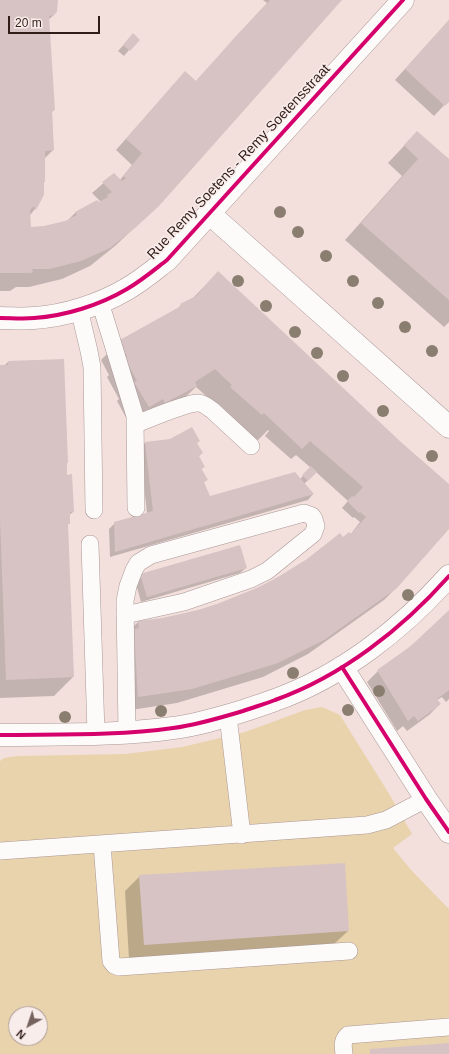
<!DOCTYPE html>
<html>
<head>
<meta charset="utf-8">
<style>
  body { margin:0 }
  #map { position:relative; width:449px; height:1054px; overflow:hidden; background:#f3e0dd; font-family:Arial,sans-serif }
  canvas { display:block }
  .north { position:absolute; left:8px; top:1006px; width:40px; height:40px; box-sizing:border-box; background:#f9edeb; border:1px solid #a99a97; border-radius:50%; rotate:220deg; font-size:11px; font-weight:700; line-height:16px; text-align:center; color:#311d18 }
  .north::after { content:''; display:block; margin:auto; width:14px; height:18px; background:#75615d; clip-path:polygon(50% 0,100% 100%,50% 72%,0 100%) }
  .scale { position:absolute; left:8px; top:16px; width:92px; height:18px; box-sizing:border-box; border:2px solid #311d18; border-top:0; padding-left:5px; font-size:12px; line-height:14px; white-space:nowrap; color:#311d18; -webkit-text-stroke:3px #f9edeb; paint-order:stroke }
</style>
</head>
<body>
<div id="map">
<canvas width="449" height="1054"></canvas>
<div class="north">N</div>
<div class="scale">20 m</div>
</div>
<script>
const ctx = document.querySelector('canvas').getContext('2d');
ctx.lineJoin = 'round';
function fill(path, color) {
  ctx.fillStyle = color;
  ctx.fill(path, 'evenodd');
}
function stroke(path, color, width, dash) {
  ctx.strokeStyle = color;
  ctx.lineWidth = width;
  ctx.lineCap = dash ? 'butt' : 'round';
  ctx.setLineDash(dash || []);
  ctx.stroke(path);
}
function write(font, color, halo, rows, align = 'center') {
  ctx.font = font + ' Arial,sans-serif';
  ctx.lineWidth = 3;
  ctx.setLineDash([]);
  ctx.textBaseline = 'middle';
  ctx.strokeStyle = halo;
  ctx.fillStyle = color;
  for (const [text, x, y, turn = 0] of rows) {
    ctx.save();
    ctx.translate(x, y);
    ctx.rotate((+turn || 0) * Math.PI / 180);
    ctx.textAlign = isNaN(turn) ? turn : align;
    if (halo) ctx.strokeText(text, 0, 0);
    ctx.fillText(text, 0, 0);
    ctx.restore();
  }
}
const green = new Path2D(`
  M 322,707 L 340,715 L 391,797 L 412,834 L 393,848 L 412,871 L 449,909 L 449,1054 L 0,1054 L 0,761 L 4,758 L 18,756 L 125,754 L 182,747 L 245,732 L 305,710 ZM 16,1014 L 40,1014 L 40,1038 L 16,1038 Z`);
const shadow = new Path2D(`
  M 0,0 L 57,0 L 54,15 L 48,20 L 54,110 L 52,112 L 53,150 L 44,159 L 43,195 L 35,209 L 30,215 L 30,228 L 44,227 L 66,222 L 76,212 L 101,202 L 92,193 L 114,174 L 120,180 L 132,165 L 116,150 L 175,83 L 196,81 L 267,3 L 263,0 L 341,0 L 147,216 L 115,246 L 90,266 L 62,279 L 29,287 L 16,287 L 10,291 L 0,291 Z
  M 449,20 L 449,100 L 434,116 L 395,80 Z
  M 128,40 L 129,50 L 124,56 L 118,51 Z
  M 417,132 L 449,161 L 449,322 L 444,327 L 345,240 L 402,176 L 388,163 Z
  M 218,272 L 403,445 L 449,485 L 449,527 L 399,585 L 384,600 L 308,654 L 263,677 L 177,703 L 124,711 L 124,636 L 138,622 L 162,619 L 198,611 L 249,593 L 288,572 L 350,535 L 360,522 L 354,517 L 353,518 L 342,508 L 348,501 L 316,472 L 304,484 L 313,494 L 308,500 L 110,557 L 109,529 L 115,523 L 147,514 L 140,448 L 145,443 L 196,444 L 198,457 L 204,467 L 201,469 L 206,480 L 203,483 L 209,497 L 300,479 L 311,468 L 296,455 L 291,459 L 265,436 L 269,431 L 268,430 L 257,441 L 196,387 L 177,405 L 130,425 L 117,401 L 119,399 L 107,377 L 109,375 L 101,360 L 119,342 L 176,310 L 181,305 L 193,298 Z
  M 8,362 L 67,463 L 66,464 L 66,476 L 73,512 L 69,515 L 69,524 L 67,525 L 73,677 L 54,696 L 0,698 L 0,366 L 4,366 Z
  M 246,568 L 240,573 L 141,602 L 135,580 L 140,575 Z
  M 449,611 L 449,699 L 446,702 L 442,697 L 437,700 L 440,704 L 429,715 L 407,731 L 403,726 L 397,731 L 367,682 L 378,671 L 411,646 Z
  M 140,876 L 348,931 L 333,945 L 129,959 L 125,891 Z`);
const building = new Path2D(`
  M 0,0 L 58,0 L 57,12 L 54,15 L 49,16 L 55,110 L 52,111 L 54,150 L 45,151 L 45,182 L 44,182 L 44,195 L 36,210 L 34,206 L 30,210 L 31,227 L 44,226 L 65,221 L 77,215 L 75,212 L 97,200 L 99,202 L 108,197 L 107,195 L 112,192 L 102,182 L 114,173 L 122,181 L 126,178 L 123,176 L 142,153 L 126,139 L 185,71 L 196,81 L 236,36 L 270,0 L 342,0 L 159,206 L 135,228 L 110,248 L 81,261 L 49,269 L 32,269 L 33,272 L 30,273 L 0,273 Z
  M 449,20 L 449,102 L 445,106 L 405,69 Z
  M 133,33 L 140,40 L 130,51 L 123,45 Z
  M 417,131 L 449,159 L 449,300 L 361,223 L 418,159 L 404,145 Z
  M 218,271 L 402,443 L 449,484 L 449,529 L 397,588 L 324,640 L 278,663 L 192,689 L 138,697 L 134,629 L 139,628 L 138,621 L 162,618 L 198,610 L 217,604 L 259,587 L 278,577 L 307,559 L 340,533 L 343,537 L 349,532 L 351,534 L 366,517 L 360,512 L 359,513 L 347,501 L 352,496 L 354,497 L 363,487 L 310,441 L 302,449 L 264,413 L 262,415 L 230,387 L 232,385 L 215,369 L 195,382 L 197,386 L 165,403 L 163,399 L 149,407 L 134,382 L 137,381 L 125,358 L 127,356 L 118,341 L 181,306 L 180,304 L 196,296 Z
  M 64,359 L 68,463 L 67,463 L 67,475 L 72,474 L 74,512 L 70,512 L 70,524 L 68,524 L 74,677 L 6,680 L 0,517 L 0,365 L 8,365 L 8,361 Z
  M 192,427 L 200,441 L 197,443 L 203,453 L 199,456 L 205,467 L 201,468 L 208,480 L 204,482 L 210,496 L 295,472 L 314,494 L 115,552 L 114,522 L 153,511 L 145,442 L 170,439 Z
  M 311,466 L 317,472 L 308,481 L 302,475 Z
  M 240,545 L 247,568 L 147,597 L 140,574 Z
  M 449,610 L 449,690 L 437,699 L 441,704 L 418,721 L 414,716 L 408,721 L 377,670 L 411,646 Z
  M 345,863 L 349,931 L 144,945 L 139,875 Z
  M 449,1043 L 449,1054 L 370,1054 L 370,1049 Z`);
const service = new Path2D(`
  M 100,302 L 135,416 L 136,508
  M 79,309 L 89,351 L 92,367 L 94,510
  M 136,424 C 149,419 186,403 198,403 C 203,403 208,407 212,410 L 251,446
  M 90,544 L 96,733
  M 125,615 L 184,602 L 251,579 L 267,571 L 313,534 L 316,526 L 314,519 L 312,516 L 304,513 L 151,555 L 138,563 L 134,570 L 128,586 L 125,601 L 127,732
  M 228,716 L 242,835
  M 102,844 L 111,961 L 114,965 L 119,967 L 349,951
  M 0,851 L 367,825 L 386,820 L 426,799
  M 344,1054 C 343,1046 342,1040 348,1035 L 449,1027`);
const minor = new Path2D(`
  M 210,214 L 449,427
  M 0,318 C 11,318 23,319 34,318 C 65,316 100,305 127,289 C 141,281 154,270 167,260 L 403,0
  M 342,667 L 426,799 L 449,832
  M 0,735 C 57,734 116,736 173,728 C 197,725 220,718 243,711 C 254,707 265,704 275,700 C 342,676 402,629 449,576`);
const cycleway = new Path2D(`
  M 0,318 C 11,318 23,319 34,318 C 65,316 100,305 127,289 C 141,281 154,270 167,260 L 403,0
  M 342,667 L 426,799 L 449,832
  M 0,735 C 57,734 116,736 173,728 C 197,725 220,718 243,711 C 254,707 265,704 275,700 C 342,676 402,629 449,576`);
const trees = [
  [280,212],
  [298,232],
  [326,256],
  [238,281],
  [353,281],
  [378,303],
  [266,306],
  [405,327],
  [295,332],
  [432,351],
  [317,353],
  [343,376],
  [383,411],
  [432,456],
  [408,595],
  [293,673],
  [379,691],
  [348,710],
  [161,711],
  [65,717]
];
const streetNames = [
  ["Rue Remy Soetens - Remy Soetensstraat",239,162,-47]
];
fill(green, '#e9d3ac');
fill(shadow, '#0003');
fill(building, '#d7c3c3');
stroke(service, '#a99794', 18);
stroke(minor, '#a99794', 23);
stroke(service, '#fdfafa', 17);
stroke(minor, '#fdfafa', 22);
stroke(cycleway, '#d6006c', 4);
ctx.fillStyle = '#8a7e71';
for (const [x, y] of trees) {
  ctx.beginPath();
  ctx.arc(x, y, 6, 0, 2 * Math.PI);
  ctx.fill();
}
write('14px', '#311d18', '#f9edeb', streetNames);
</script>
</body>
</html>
